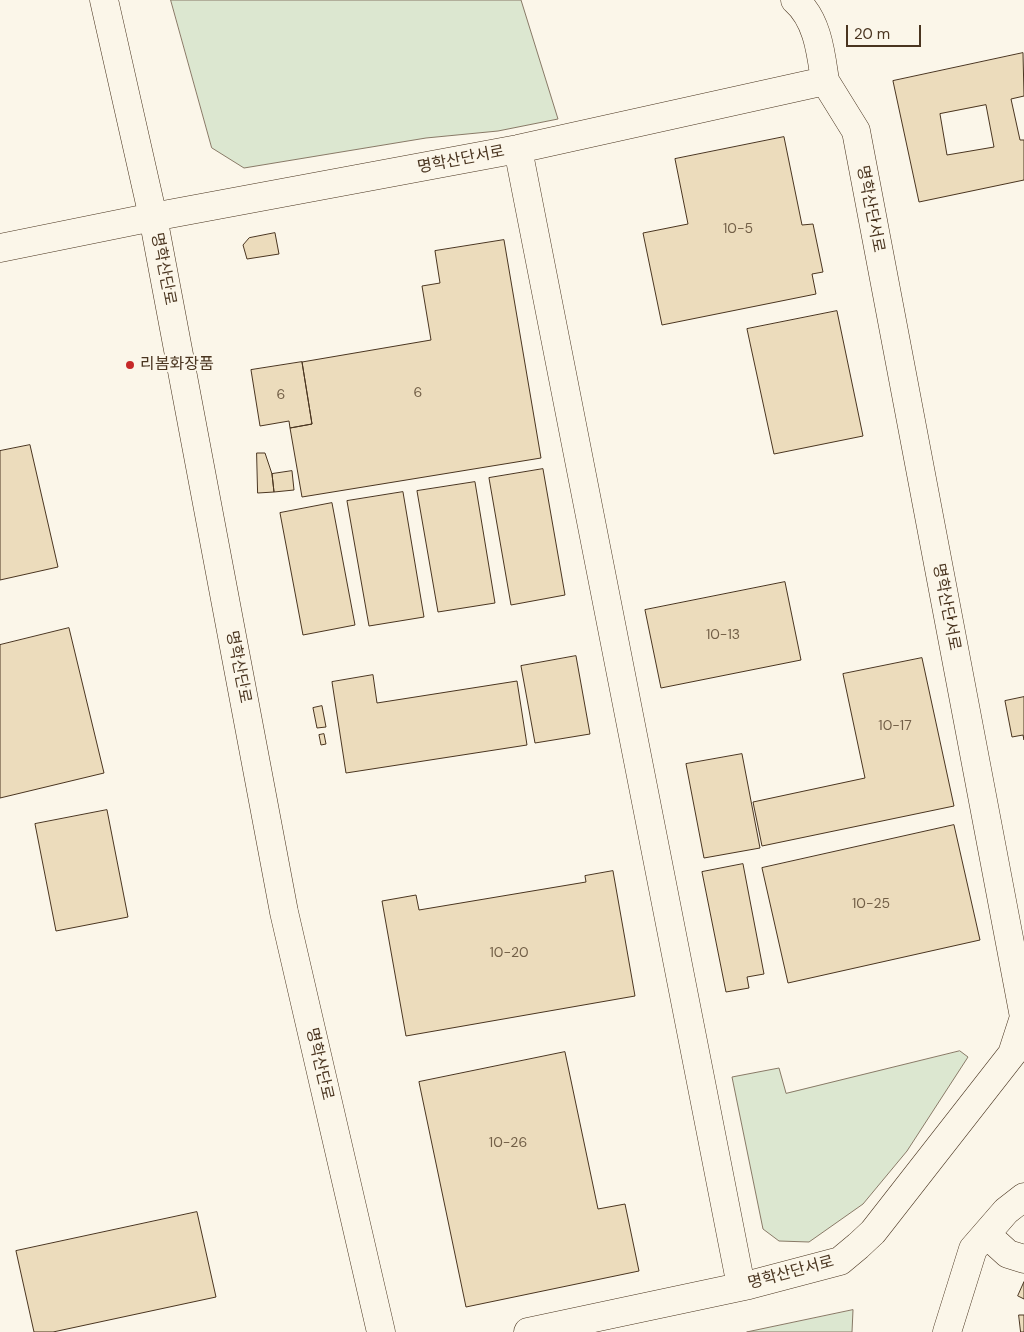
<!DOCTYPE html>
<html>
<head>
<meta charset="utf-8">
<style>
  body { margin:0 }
  #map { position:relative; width:1024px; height:1332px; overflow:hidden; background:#fbf6e9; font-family:"DM Sans",sans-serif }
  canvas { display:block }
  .scale { position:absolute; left:846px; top:25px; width:75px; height:22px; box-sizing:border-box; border:2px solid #4a3520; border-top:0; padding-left:6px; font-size:15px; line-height:18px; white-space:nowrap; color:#4a3520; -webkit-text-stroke:4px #fbf6e9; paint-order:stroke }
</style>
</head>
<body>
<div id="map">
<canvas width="1024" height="1332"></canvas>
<div class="scale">20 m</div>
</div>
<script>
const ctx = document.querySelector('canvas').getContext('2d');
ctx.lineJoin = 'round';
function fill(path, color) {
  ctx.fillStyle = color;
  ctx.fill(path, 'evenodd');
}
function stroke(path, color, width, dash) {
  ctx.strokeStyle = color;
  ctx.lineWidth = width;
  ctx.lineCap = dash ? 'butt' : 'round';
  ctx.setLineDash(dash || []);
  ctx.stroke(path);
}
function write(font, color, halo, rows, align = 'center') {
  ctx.font = font + ' "DM Sans","Noto Sans KR",sans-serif';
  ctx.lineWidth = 4;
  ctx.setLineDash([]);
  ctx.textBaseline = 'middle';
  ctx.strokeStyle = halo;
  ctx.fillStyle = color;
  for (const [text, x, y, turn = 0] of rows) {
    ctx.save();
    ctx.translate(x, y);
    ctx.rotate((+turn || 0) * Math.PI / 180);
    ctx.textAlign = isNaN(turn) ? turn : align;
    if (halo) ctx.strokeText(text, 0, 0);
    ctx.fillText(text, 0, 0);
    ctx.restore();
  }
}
const green = new Path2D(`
  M 171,0 L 521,0 L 558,119 L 498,131 L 426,138 L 244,168 L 212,148 Z
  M 960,1051 L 968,1057 L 907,1151 L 863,1204 L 809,1242 L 779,1241 L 763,1229 L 732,1077 L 779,1068 L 786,1093 Z
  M 853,1310 L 852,1332 L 747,1332 Z`);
const building = new Path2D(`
  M 1023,53 L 1024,96 L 1011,99 L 1020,140 L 1024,140 L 1024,180 L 919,202 L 893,81 ZM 986,105 L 994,147 L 947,155 L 940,114 Z
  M 784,137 L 802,225 L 813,224 L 823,272 L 812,274 L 816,294 L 662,325 L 643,233 L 688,224 L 675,159 Z
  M 275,233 L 279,254 L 247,259 L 243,245 L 249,238 Z
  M 504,240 L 541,458 L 302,497 L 290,428 L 312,424 L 302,362 L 431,340 L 422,286 L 440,283 L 435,251 Z
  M 837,311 L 863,436 L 774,454 L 747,329 Z
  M 302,362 L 312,424 L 290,428 L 289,421 L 260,426 L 251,370 Z
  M 30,445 L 58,567 L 0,580 L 0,451 Z
  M 257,453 L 265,453 L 272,474 L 274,492 L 258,493 Z
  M 543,469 L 565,595 L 511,605 L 489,478 Z
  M 292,471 L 294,490 L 274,492 L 272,474 Z
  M 475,482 L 495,603 L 438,612 L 417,491 Z
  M 403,492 L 424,617 L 369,626 L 347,501 Z
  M 332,503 L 355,625 L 303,635 L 280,513 Z
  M 785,582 L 801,660 L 661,688 L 645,610 Z
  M 69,628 L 104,773 L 0,798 L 0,645 Z
  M 576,656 L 590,734 L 535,743 L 521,666 Z
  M 922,658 L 954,806 L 762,846 L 753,802 L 865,778 L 843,674 Z
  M 373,675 L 377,703 L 517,681 L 527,745 L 346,773 L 332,682 Z
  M 1024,697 L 1024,740 L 1023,735 L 1012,737 L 1005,701 Z
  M 322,706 L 326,727 L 317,728 L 313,708 Z
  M 324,734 L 326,744 L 321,745 L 319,735 Z
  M 742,754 L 760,848 L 704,858 L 686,764 Z
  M 107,810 L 128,917 L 56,931 L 35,824 Z
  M 954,825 L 980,940 L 788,983 L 762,868 Z
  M 743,864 L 764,974 L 747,977 L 749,988 L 726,992 L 702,872 Z
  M 613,871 L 635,996 L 406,1036 L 382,901 L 416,895 L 419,910 L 586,882 L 585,876 Z
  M 565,1052 L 598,1209 L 625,1204 L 639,1271 L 466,1307 L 419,1082 Z
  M 197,1212 L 216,1297 L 53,1332 L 34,1332 L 16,1251 Z
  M 1024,1282 L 1024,1299 L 1018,1296 Z
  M 1019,1315 L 1024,1315 L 1024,1332 L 1021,1332 Z`);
const minor = new Path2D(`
  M 104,0 L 153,217 L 284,912 L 381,1332
  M 795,0 C 818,20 821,54 825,81
  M 518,149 L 741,1286
  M 0,248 L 153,217 L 518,149 L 825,81 L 856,131 L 1024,1017
  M 986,1234 L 1008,1254 L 1024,1259
  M 528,1332 L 749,1285 L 840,1261 L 858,1246 L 873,1232 L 1012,1054 L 1024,1017
  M 947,1332 L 973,1249 L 1006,1211 L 1024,1197`);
const markers = [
  [130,365,5,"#c62828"]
];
const numberNames = [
  ["10-5",738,229],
  ["6",418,393],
  ["6",281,395],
  ["10-13",723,635],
  ["10-17",895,726],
  ["10-25",871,904],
  ["10-20",509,953],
  ["10-26",508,1143]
];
const streetNames = [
  ["명학산단서로",461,160,-11],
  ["명학산단서로",870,209,79],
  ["명학산단로",163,269,79],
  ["명학산단서로",946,607,79],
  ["명학산단로",238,667,79],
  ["명학산단로",319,1064,77],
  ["명학산단서로",791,1273,-15]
];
const poiNames = [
  ["리봄화장품",140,365]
];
fill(green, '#dce7d0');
stroke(green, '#887966', 1);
fill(building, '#ecdcbc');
stroke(building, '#4a3520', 1);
stroke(minor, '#4a3520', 29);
stroke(minor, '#fbf6e9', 28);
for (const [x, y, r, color] of markers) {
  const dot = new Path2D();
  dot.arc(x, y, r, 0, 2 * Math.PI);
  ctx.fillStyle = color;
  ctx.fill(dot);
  stroke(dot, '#fbf6e9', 2);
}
write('14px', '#725f47', null, numberNames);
write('16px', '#4a3520', '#fbf6e9', streetNames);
write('16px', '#4a3520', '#fbf6e9', poiNames, 'left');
</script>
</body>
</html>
